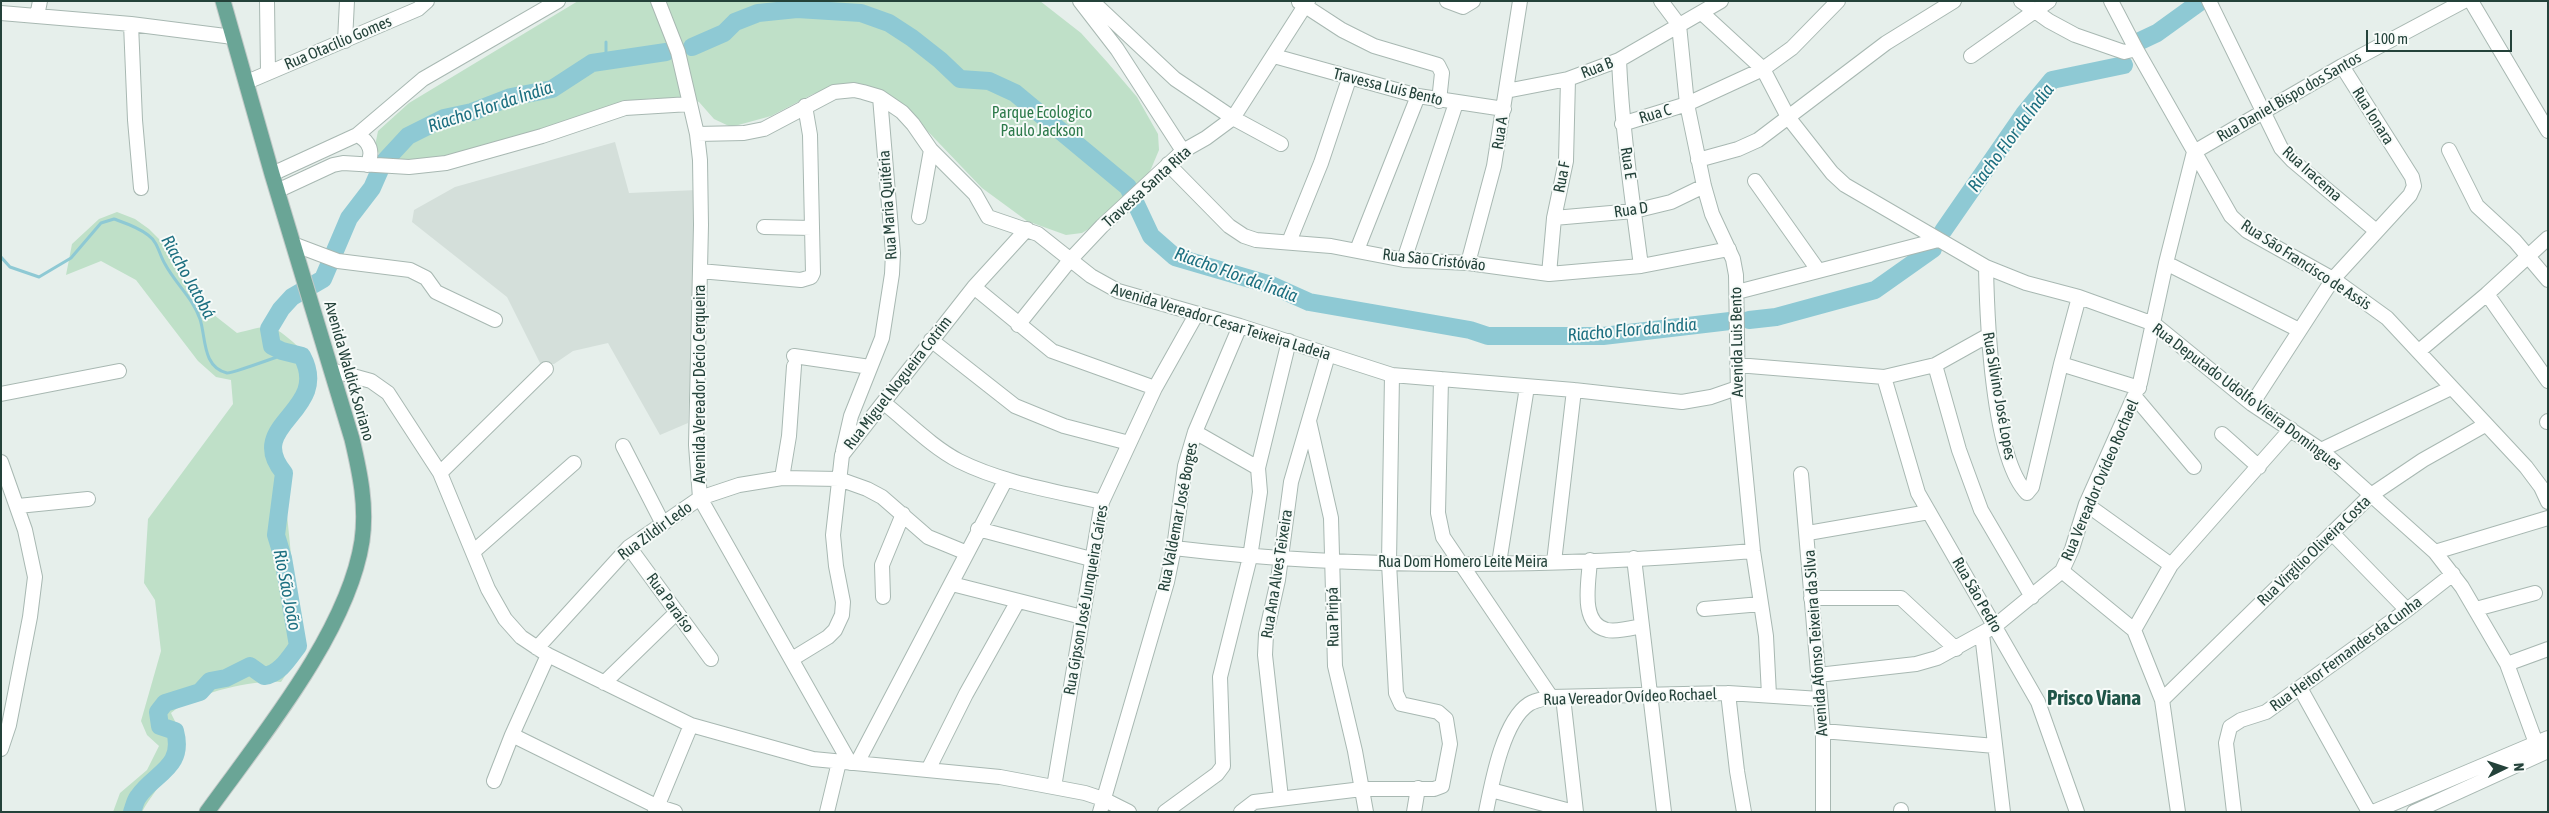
<!DOCTYPE html>
<html>
<head>
<meta charset="utf-8">
<style>
  body { margin:0 }
  #map { position:relative; width:2549px; height:813px; overflow:hidden; background:#e6efeb; font-family:"Asap Condensed",sans-serif }
  canvas { display:block }
  .frame { position:absolute; inset:0; border:2px solid #24423a; pointer-events:none }
  .north { position:absolute; left:2479px; top:743px; width:50px; height:50px; -webkit-text-stroke:4px #f7fbf9; paint-order:stroke; rotate:86deg; font-size:14px; font-weight:700; line-height:20px; text-align:center; color:#24423a }
  .north::after { content:''; display:block; margin:auto; width:18px; height:22px; background:#24423a; clip-path:polygon(50% 0,100% 100%,50% 72%,0 100%) }
  .scale { position:absolute; left:2366px; top:30px; width:146px; height:22px; box-sizing:border-box; border:2px solid #24423a; border-top:0; padding-left:6px; font-size:15px; line-height:18px; white-space:nowrap; color:#24423a; -webkit-text-stroke:4px #f7fbf9; paint-order:stroke }
</style>
</head>
<body>
<div id="map">
<canvas width="2549" height="813"></canvas>
<div class="frame"></div>
<div class="north">N</div>
<div class="scale">100 m</div>
</div>
<script>
const ctx = document.querySelector('canvas').getContext('2d');
ctx.lineJoin = 'round';
function fill(path, color) {
  ctx.fillStyle = color;
  ctx.fill(path, 'evenodd');
}
function stroke(path, color, width, dash) {
  ctx.strokeStyle = color;
  ctx.lineWidth = width;
  ctx.lineCap = dash ? 'butt' : 'round';
  ctx.setLineDash(dash || []);
  ctx.stroke(path);
}
function write(font, color, halo, rows, align = 'center') {
  ctx.font = font + ' "Asap Condensed",sans-serif';
  ctx.lineWidth = 4;
  ctx.setLineDash([]);
  ctx.textBaseline = 'middle';
  ctx.strokeStyle = halo;
  ctx.fillStyle = color;
  for (const [text, x, y, turn = 0] of rows) {
    ctx.save();
    ctx.translate(x, y);
    ctx.rotate((+turn || 0) * Math.PI / 180);
    ctx.textAlign = isNaN(turn) ? turn : align;
    if (halo) ctx.strokeText(text, 0, 0);
    ctx.fillText(text, 0, 0);
    ctx.restore();
  }
}
const built = new Path2D(`
  M 615,142 L 629,193 L 697,190 L 688,423 L 660,435 L 608,343 L 573,351 L 554,364 L 540,363 L 507,297 L 412,222 L 414,210 L 455,187 Z`);
const green = new Path2D(`
  M 578,1 L 1040,1 L 1081,33 L 1108,63 L 1137,97 L 1158,134 L 1159,150 L 1151,169 L 1141,184 L 1095,225 L 1082,233 L 1066,235 L 1027,221 L 982,188 L 916,119 L 841,86 L 813,94 L 771,116 L 731,127 L 714,119 L 699,102 L 694,100 L 664,98 L 645,99 L 445,157 L 415,162 L 387,161 L 381,157 L 375,146 L 378,131 L 409,103 Z
  M 117,212 L 135,219 L 149,229 L 164,244 L 195,300 L 237,333 C 267,326 269,321 293,342 C 320,364 308,396 293,423 C 290,428 284,433 282,439 C 281,443 281,450 281,454 L 295,595 L 302,634 L 297,658 L 281,682 C 249,680 196,693 171,713 C 175,722 182,732 183,742 C 184,758 151,794 142,812 L 113,812 L 120,793 L 147,770 L 159,746 L 147,735 L 141,721 L 161,651 L 155,600 L 144,583 L 148,519 L 233,404 L 231,380 L 216,377 L 198,361 L 136,280 L 101,261 L 66,275 L 72,244 L 99,219 Z`);
const stream = new Path2D(`
  M 606,42 L 606,60
  M 1,257 L 10,267 L 39,277 L 71,258 L 101,223 L 114,219 C 125,223 138,227 148,235 C 158,242 159,254 165,264 C 175,283 193,298 200,319 C 206,337 202,367 227,373 C 231,374 282,355 291,352`);
const river = new Path2D(`
  M 2140,41 L 2157,33 L 2200,2
  M 692,47 L 724,33 L 735,22 L 758,13 L 797,9 L 861,13 L 889,23 L 912,38 L 940,60 L 960,79 L 989,81 L 1015,93 L 1128,187 L 1151,236 L 1175,257 L 1271,285 L 1309,302 L 1470,330 L 1488,336 L 1603,336 L 1730,321
  M 1943,231 L 2024,114 L 2052,80 L 2124,65
  M 1749,320 L 1776,317 L 1875,290 L 1933,249
  M 132,812 C 134,807 135,801 138,797 C 154,773 185,768 175,731 L 160,726 L 158,712 L 165,703 L 200,692 L 210,681 L 226,678 L 250,666 L 264,676 C 280,674 289,658 298,646 L 283,558 L 276,535 L 284,473 C 243,424 332,412 302,356 L 282,351 L 272,346 L 269,329 L 281,309 L 292,297 L 323,279 L 349,218 L 372,188 L 383,163 L 408,136 L 444,118 L 472,112 L 511,97 L 552,89 L 592,63 L 666,52`);
const minor = new Path2D(`
  M 267,1 L 268,73
  M 658,1 L 678,52 L 697,134 L 700,160 L 701,225 L 696,445 L 700,498 L 850,763
  M 1080,1 L 1117,49 L 1183,151
  M 1447,1 L 1463,7 L 1473,1
  M 1661,1 L 1679,25 L 1687,104 L 1704,186 L 1712,214 L 1733,259 L 1736,275 L 1738,397 L 1753,551 L 1766,636 L 1769,695
  M 2021,1 L 2049,21 L 2075,35 L 2124,52 L 2136,49
  M 2111,1 L 2136,49 L 2231,216 L 2247,231 L 2333,279 L 2387,318 L 2526,467 L 2541,487 L 2548,502
  M 2209,1 L 2281,148 L 2293,161 L 2375,230
  M 2471,1 L 2548,131
  M 1299,2 L 1342,30 L 1374,46 L 1438,65 L 1442,73 L 1439,101
  M 1094,3 L 1175,79 L 1233,118 L 1281,144
  M 1,13 L 131,24 L 233,37
  M 1702,13 L 1763,69 L 1788,117 L 1832,173 L 1845,185 L 1986,267 L 2026,283 L 2079,297 L 2154,324 L 2252,404 L 2321,450 L 2435,552 L 2462,587 L 2507,664 L 2540,754
  M 37,16 L 40,1
  M 131,24 L 135,120 L 141,188
  M 345,41 L 347,1
  M 1274,56 L 1418,96 L 1504,109
  M 1971,56 L 2049,1
  M 1619,60 C 1622,129 1632,197 1641,266
  M 247,82 L 418,9 L 427,1
  M 1506,91 L 1568,79 L 1619,60 L 1721,1
  M 1622,124 L 1687,104 L 1763,69 L 1792,48 L 1838,1
  M 697,134 L 744,133 L 764,129 L 834,92 L 854,90 L 863,92 L 880,97 L 902,112 L 913,124 L 931,150 L 975,194 L 988,217 L 1038,234 L 1091,276 L 1118,291 L 1240,326 L 1392,375 L 1574,390 L 1682,402 L 1711,397 L 1737,388
  M 357,135 C 370,141 374,153 367,165
  M 2449,150 L 2477,206 L 2515,241 L 2548,280
  M 1698,160 L 1738,149 L 1758,140 L 1886,43 L 1954,1
  M 1168,164 L 1229,226 L 1244,236 L 1256,240 L 1331,246 L 1404,260 L 1468,263 L 1549,274 L 1641,266 L 1729,249
  M 272,174 L 357,135 L 423,79 L 558,1
  M 1755,181 L 1818,270
  M 277,191 L 333,165 L 343,163 L 409,167 L 446,163 L 542,136 L 625,108 L 690,104
  M 919,217 L 931,150
  M 1554,218 L 1634,211 L 1671,202 L 1704,186
  M 764,227 L 812,228
  M 1289,242 L 1321,163 L 1349,79
  M 293,244 L 338,261 L 410,270 L 426,278 L 436,292 L 495,320
  M 1357,250 L 1418,96
  M 1404,260 L 1456,103
  M 1468,263 L 1494,166 L 1520,1
  M 2166,263 L 2299,330
  M 1986,267 C 1987,317 1992,458 2027,493 L 2032,487 L 2061,364 L 2079,297
  M 700,271 L 801,280 L 811,277 L 813,273 L 810,135 L 805,106
  M 1549,274 L 1554,218 L 1566,161 L 1568,79
  M 974,287 L 1052,351 L 1155,388
  M 1737,292 L 1938,240
  M 2487,294 L 2548,381
  M 1018,325 L 1070,260 L 1102,226 L 1183,151 L 1206,138 L 1233,118 L 1308,1
  M 931,340 L 1015,406 L 1064,426 L 1129,443
  M 2419,351 L 2487,294 L 2548,238
  M 794,356 L 870,367
  M 2061,364 L 2139,388
  M 1737,365 L 1884,377 L 1935,365 L 1987,336
  M 1935,365 L 1959,450 L 1981,510 L 2032,597
  M 331,370 L 371,381 L 388,393 L 440,473 L 488,589 L 505,619 L 521,637 L 548,655 L 691,725 L 813,759 L 1000,777 L 1085,793 L 1103,799 L 1129,812
  M 1884,377 L 1918,493 L 2038,702 L 2077,812
  M 1441,379 L 1438,513 L 1443,537 L 1551,697
  M 1,394 L 119,371
  M 2135,397 L 2194,467
  M 884,403 C 908,422 932,447 959,461 C 1003,483 1055,491 1102,502
  M 2252,404 L 2333,279 L 2410,195 L 2414,186 L 2412,177 L 2342,66
  M 1309,421 L 1331,518 L 1335,666 L 1355,751 L 1366,812
  M 2547,422 L 2548,421
  M 1195,432 L 1258,468
  M 2222,434 L 2259,467
  M 623,446 L 663,524
  M 2321,450 L 2451,388
  M 843,451 L 851,416 L 882,338 L 892,274 L 893,253 L 880,97
  M 1,462 L 25,530 L 35,577 L 30,617 L 9,725 L 1,749
  M 440,473 L 546,369
  M 1801,474 L 1823,731 L 1823,812
  M 782,478 L 789,436 L 794,366
  M 2086,504 L 2171,565
  M 18,506 L 88,499
  M 978,529 L 1091,559
  M 1808,533 L 1929,512
  M 2333,534 L 2407,610
  M 629,547 L 711,659
  M 1174,548 C 1365,571 1561,567 1753,551
  M 473,552 L 574,463
  M 2435,552 L 2548,518
  M 1634,558 L 1664,812
  M 1590,560 C 1589,581 1579,624 1607,630 C 1618,632 1632,628 1642,626
  M 1554,562 L 1574,390
  M 1499,563 L 1527,387
  M 2062,571 L 2134,630 L 2162,700 L 2178,812
  M 952,584 L 1082,617
  M 883,597 L 882,565 L 903,514
  M 1811,598 L 1901,598 L 1956,649
  M 1704,609 L 1761,604
  M 2476,609 L 2535,593
  M 2134,630 L 2171,565 L 2291,429
  M 1982,634 L 2003,812
  M 537,648 L 629,547 L 700,498 L 739,485 L 782,478 L 839,479 L 867,489 L 882,497 L 928,537 L 967,553
  M 792,659 L 828,637 L 835,630 L 842,615 L 843,602 L 836,566 L 833,535 L 842,455 L 974,287 L 1027,229
  M 2507,664 L 2548,649
  M 1818,675 L 1916,664 L 1937,658 L 1995,626 L 2062,571 L 2072,549 L 2086,504 L 2140,383 L 2166,263 L 2194,152 L 2342,66 L 2464,1
  M 604,683 L 677,612
  M 2300,688 L 2369,812
  M 1728,693 L 1737,771 L 1744,812
  M 1563,697 L 1576,812
  M 2162,700 L 2371,495 L 2423,460 L 2485,425
  M 1823,731 L 1995,746
  M 512,735 L 656,806 L 675,812
  M 857,763 L 1006,479
  M 928,770 L 966,694 L 1018,601
  M 494,781 L 512,735 L 548,655
  M 1054,787 L 1102,502 L 1155,388 L 1196,315
  M 1491,790 L 1574,812
  M 1281,798 L 1265,655 L 1266,634 L 1278,580 L 1291,482 L 1328,355
  M 655,812 L 691,725
  M 827,812 L 839,762
  M 1100,812 L 1167,582 L 1174,548 L 1185,466 L 1195,432 L 1240,326
  M 1165,812 L 1217,774 L 1223,766 L 1220,677 L 1250,557 L 1260,492 L 1258,468 L 1289,341
  M 1241,812 L 1254,802 L 1362,789 L 1434,789 L 1442,786 L 1450,744 L 1446,719 L 1438,712 L 1401,704 L 1396,693 L 1389,563 L 1392,375
  M 1414,812 L 1418,788
  M 1486,812 C 1492,782 1503,721 1529,704 C 1535,700 1544,699 1551,697 L 1728,693 L 1820,699
  M 1901,812 L 1901,810
  M 2234,812 L 2226,743 L 2230,727 L 2241,720 L 2266,712 L 2407,610 L 2453,574
  M 2373,812 L 2548,738
  M 2414,812 L 2548,751`);
const major = new Path2D(`
  M 207,812 C 261,737 348,632 362,541 C 367,506 360,473 352,439 L 272,174 L 223,1`);
const streetNames = [
  ["Rua Otacílio Gomes",338,43,-23],
  ["Rua B",1597,68,-21],
  ["Travessa Luís Bento",1388,87,14],
  ["Rua Daniel Bispo dos Santos",2289,97,-30],
  ["Rua C",1655,114,-17],
  ["Rua Ionara",2373,116,58],
  ["Rua A",1500,133,-81],
  ["Rua E",1628,163,81],
  ["Rua Iracema",2312,174,42],
  ["Rua F",1562,177,-79],
  ["Travessa Santa Rita",1147,187,-42],
  ["Rua Maria Quitéria",888,205,-94],
  ["Rua D",1631,210,-8],
  ["Rua São Cristóvão",1434,260,6],
  ["Rua São Francisco de Assis",2306,265,33],
  ["Avenida Vereador Cesar Teixeira Ladeia",1221,322,17],
  ["Avenida Luis Bento",1737,342,-91],
  ["Avenida Waldick Soriano",349,371,74],
  ["Rua Miguel Nogueira Cotrim",898,383,-52],
  ["Avenida Vereador Décio Cerqueira",700,384,-90],
  ["Rua Silvino José Lopes",1999,396,80],
  ["Rua Deputado Udolfo Vieira Domingues",2247,397,37],
  ["Rua Vereador Ovídeo Rochael",2100,480,-67],
  ["Rua Valdemar José Borges",1178,517,-79],
  ["Rua Zildir Ledo",655,531,-36],
  ["Rua Virgílio Oliveira Costa",2314,551,-44],
  ["Rua Dom Homero Leite Meira",1463,562],
  ["Rua Ana Alves Teixeira",1277,574,-81],
  ["Rua São Pedro",1977,595,60],
  ["Rua Gipson José Junqueira Caíres",1086,600,-80],
  ["Rua Paraíso",670,603,54],
  ["Rua Piripá",1333,617,-91],
  ["Avenida Afonso Teixeira da Silva",1816,643,-94],
  ["Rua Heitor Fernandes da Cunha",2346,654,-36],
  ["Rua Vereador Ovídeo Rochael",1630,697,-2]
];
const parkNames = [
  ["Parque Ecologico",1042,113],
  ["Paulo Jackson",1042,131]
];
const waterNames = [
  ["Riacho Flor da Índia",490,107,-18],
  ["Riacho Flor da Índia",2011,138,-53],
  ["Riacho Flor da Índia",1236,275,20],
  ["Riacho Jatobá",188,277,61],
  ["Riacho Flor da Índia",1632,330,-5],
  ["Rio São João",287,590,79]
];
const districtNames = [
  ["Prisco Viana",2094,698]
];
fill(built, '#d4dfda');
fill(green, '#bfe0c8');
stroke(stream, '#8ec9d4', 3);
stroke(river, '#8ec9d4', 18);
stroke(minor, '#a8b8b2', 16);
stroke(major, '#c2cac8', 17);
stroke(minor, '#fff', 14);
stroke(major, '#6aa596', 15);
write('16px', '#24423a', '#f7fbf9', streetNames);
write('16px', '#2d7a4b', '#f7fbf9', parkNames);
write('italic 18px', '#1c6f80', '#f7fbf9', waterNames);
write('bold 21px', '#1f5548', '#f7fbf9', districtNames);
</script>
</body>
</html>
